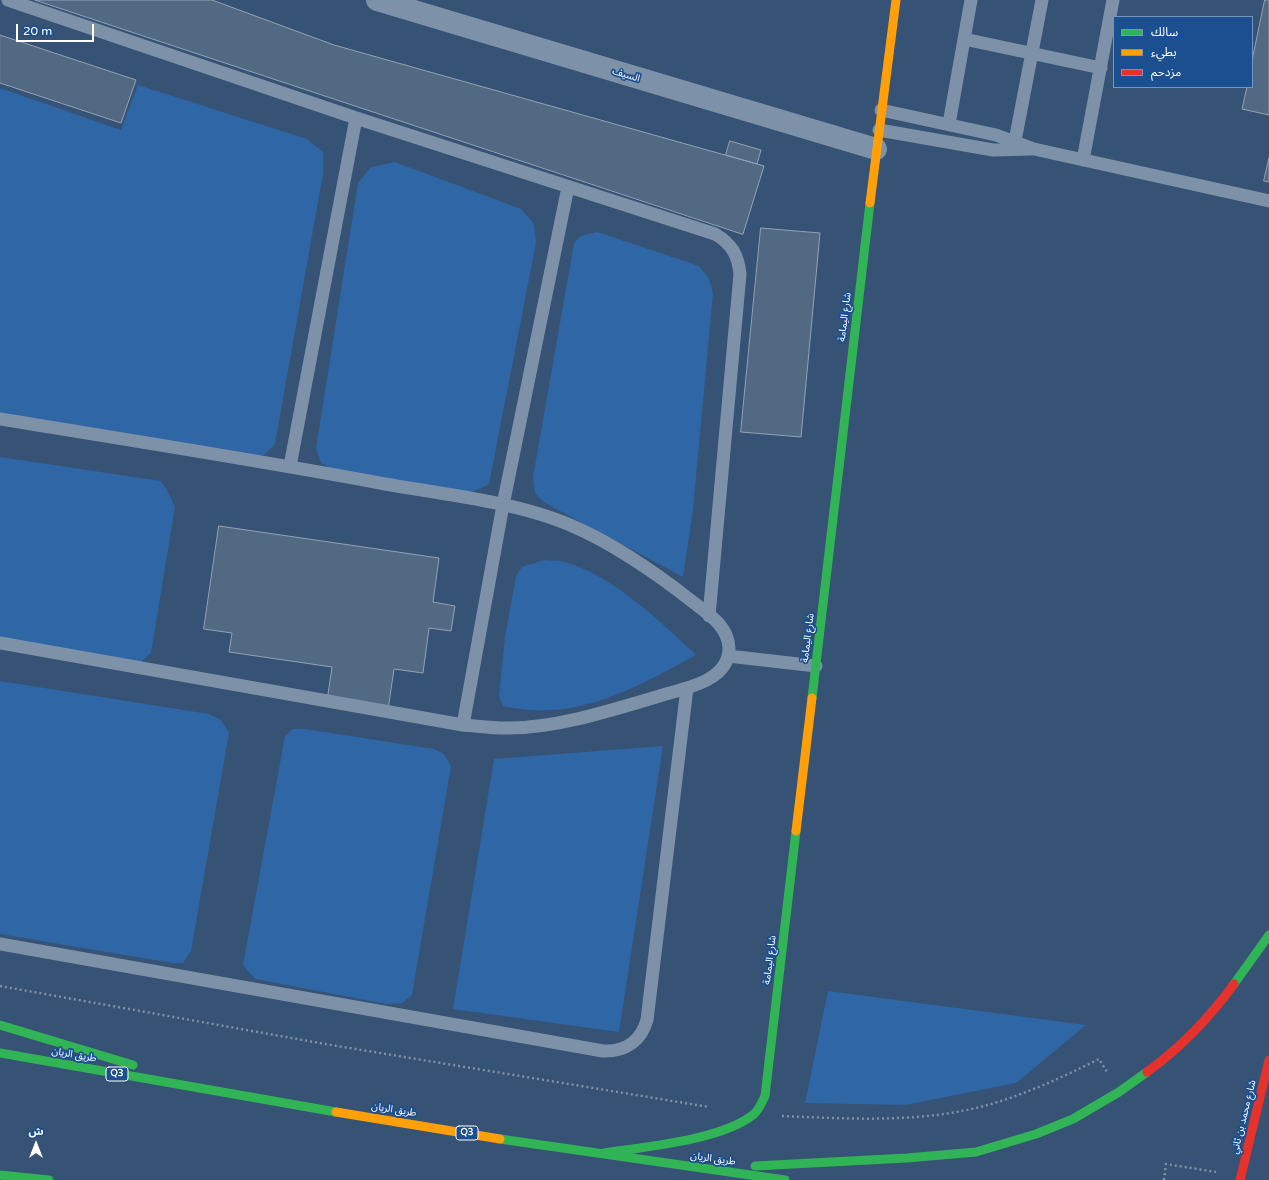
<!DOCTYPE html>
<html>
<head>
<meta charset="utf-8">
<style>
  body { margin:0 }
  #map { position:relative; width:1269px; height:1180px; overflow:hidden; background:#365274; font-family:"Varela Round","Noto Sans Arabic",sans-serif }
  canvas { display:block }
  .legend { position:absolute; left:1113px; top:16px; width:140px; height:72px; box-sizing:border-box; background:#1b4f8f; border:1px solid #7695bc; margin:0; padding:5px 7px; list-style:none; font-size:12px; color:#fff }
  .legend li { display:flex; align-items:center; gap:8px; height:20px }
  .legend b { width:20px; border:1px solid #7695bc }
  .north { position:absolute; left:16px; top:1124px; width:40px; height:40px; -webkit-text-stroke:3px #1b4f8f; paint-order:stroke; rotate:0deg; font-size:11px; font-weight:700; line-height:16px; text-align:center; color:#fff }
  .north::after { content:''; display:block; margin:auto; width:14px; height:18px; background:#fff; clip-path:polygon(50% 0,100% 100%,50% 72%,0 100%) }
  .scale { position:absolute; left:16px; top:24px; width:78px; height:18px; box-sizing:border-box; border:2px solid #fff; border-top:0; padding-left:5px; font-size:12px; line-height:14px; white-space:nowrap; color:#fff; -webkit-text-stroke:3px #1b4f8f; paint-order:stroke }
</style>
</head>
<body>
<div id="map">
<canvas width="1269" height="1180"></canvas>
<ul class="legend">
<li><b style="height:5px;background:#30b455"></b>سالك</li>
<li><b style="height:5px;background:#ff9f0a"></b>بطيء</li>
<li><b style="height:5px;background:#e5322d"></b>مزدحم</li>
</ul>
<div class="north">ش</div>
<div class="scale">20 m</div>
</div>
<script>
const ctx = document.querySelector('canvas').getContext('2d');
ctx.lineJoin = 'round';
function fill(path, color) {
  ctx.fillStyle = color;
  ctx.fill(path, 'evenodd');
}
function stroke(path, color, width, dash) {
  ctx.strokeStyle = color;
  ctx.lineWidth = width;
  ctx.lineCap = dash ? 'butt' : 'round';
  ctx.setLineDash(dash || []);
  ctx.stroke(path);
}
function write(font, color, halo, rows, align = 'center') {
  ctx.font = font + ' "Varela Round","Noto Sans Arabic",sans-serif';
  ctx.lineWidth = 3.5;
  ctx.setLineDash([]);
  ctx.textBaseline = 'middle';
  ctx.strokeStyle = halo;
  ctx.fillStyle = color;
  for (const [text, x, y, turn = 0] of rows) {
    ctx.save();
    ctx.translate(x, y);
    ctx.rotate((+turn || 0) * Math.PI / 180);
    ctx.textAlign = isNaN(turn) ? turn : align;
    if (halo) ctx.strokeText(text, 0, 0);
    ctx.fillText(text, 0, 0);
    ctx.restore();
  }
}
const green = new Path2D(`
  M 138,85 L 307,139 L 323,152 L 323,174 L 275,444 L 264,455 L 250,457 L 0,416 L 0,88 L 121,130 Z
  M 395,162 L 521,209 L 534,224 L 536,243 L 489,484 L 482,488 L 464,494 L 337,471 L 321,463 L 316,448 L 358,183 L 371,167 Z
  M 597,232 L 699,266 L 709,278 L 713,293 L 693,510 L 683,577 L 545,503 L 535,493 L 533,477 L 574,243 L 581,236 Z
  M 0,457 L 161,481 L 168,492 L 175,507 L 151,653 L 136,666 L 0,647 Z
  M 544,560 C 551,561 559,560 566,562 C 614,577 660,621 696,655 C 635,688 576,723 503,706 L 499,696 L 505,637 L 516,576 L 522,567 Z
  M 0,681 L 209,714 L 221,720 L 229,733 L 191,951 L 183,963 L 172,963 L 0,934 Z
  M 293,729 L 305,729 L 434,749 L 444,754 L 451,766 L 412,995 L 402,1003 L 386,1004 L 255,979 L 243,965 L 285,736 Z
  M 663,746 L 619,1032 L 453,1009 L 494,759 Z
  M 828,991 L 1086,1025 L 1016,1083 L 905,1105 L 805,1103 Z`);
const building = new Path2D(`
  M 35,0 L 212,0 L 334,45 L 764,166 L 743,234 Z
  M 1265,0 L 1269,0 L 1269,115 L 1242,109 L 1247,87 L 1252,87 L 1252,61 Z
  M 0,35 L 136,80 L 121,123 L 0,83 Z
  M 730,141 L 761,150 L 757,164 L 726,155 Z
  M 1269,158 L 1269,182 L 1264,181 Z
  M 761,228 L 820,233 L 801,437 L 741,432 Z
  M 219,526 L 439,558 L 433,602 L 455,606 L 451,631 L 429,628 L 423,673 L 394,669 L 388,710 L 327,701 L 332,667 L 229,652 L 232,633 L 204,629 Z`);
const path = new Path2D(`
  M 0,986 L 325,1044 L 709,1107
  M 782,1116 C 855,1119 931,1124 1001,1101 C 1035,1090 1067,1075 1099,1059 L 1107,1072
  M 1164,1180 L 1166,1164 L 1216,1172`);
const lane = new Path2D(`
  M 8,0 L 356,118 L 715,234 C 732,244 738,255 740,274 L 709,616
  M 964,39 L 1101,68
  M 881,110 L 996,135 L 1034,149 L 1269,201
  M 949,124 L 971,0
  M 879,130 L 993,150 L 1032,149
  M 1015,141 L 1042,0
  M 1083,160 L 1113,0
  M 0,419 C 128,440 257,460 385,484 C 443,494 516,502 570,525 C 609,541 656,573 689,599 C 705,612 728,624 729,648 C 729,674 702,684 680,690 C 627,705 561,729 506,728 C 492,728 477,726 463,725 L 0,643
  M 290,466 L 356,118
  M 728,656 L 816,666
  M 463,725 L 503,505 L 568,187
  M 0,944 L 603,1051 C 625,1052 641,1041 647,1020 L 687,688`);
const street = new Path2D(`
  M 377,0 L 876,149`);
const fast = new Path2D(`
  M 812,698 L 870,203
  M 1234,984 L 1269,935
  M 0,1025 L 133,1065
  M 0,1053 L 336,1112
  M 500,1139 L 785,1180
  M 604,1153 C 644,1147 723,1140 754,1114 C 759,1110 762,1102 765,1096 L 796,831
  M 755,1166 L 907,1158 L 976,1152 L 1036,1134 L 1073,1119 L 1119,1092 L 1147,1072
  M 0,1175 L 49,1180`);
const slow = new Path2D(`
  M 870,203 L 896,0
  M 796,831 L 812,698
  M 336,1112 L 500,1139`);
const jam = new Path2D(`
  M 1147,1072 C 1180,1048 1210,1017 1234,984
  M 1240,1180 L 1269,1060`);
const shields = [
  [117,1074,22],
  [467,1133,22]
];
const shieldNames = [
  ["Q3",117,1074],
  ["Q3",467,1133]
];
const streetNames = [
  ["السيف",626,75,17],
  ["شارع اليمامة",845,317,-83],
  ["شارع اليمامة",808,638,-83],
  ["شارع اليمامة",770,960,-83],
  ["طريق الريان",74,1055,10],
  ["طريق الريان",394,1110,9],
  ["شارع محمد بن ثاني",1244,1117,-76],
  ["طريق الريان",713,1159,8]
];
fill(green, '#2f66a5');
fill(building, '#526984');
stroke(building, '#92a2b6', 1);
stroke(path, '#7d92a8', 2.5, [2, 3]);
stroke(lane, '#7d92a8', 13);
stroke(street, '#7d92a8', 22);
stroke(fast, '#30b455', 9);
stroke(slow, '#ff9f0a', 9);
stroke(jam, '#e5322d', 9);
for (const [x, y, w] of shields) {
  const box = new Path2D();
  box.roundRect(x - w / 2, y - 7, w, 14, 3);
  ctx.fillStyle = '#1b4f8f';
  ctx.fill(box);
  stroke(box, '#fff', 1);
}
write('bold 9px', '#fff', null, shieldNames);
write('10px', '#fff', '#1b4f8f', streetNames);
</script>
</body>
</html>
